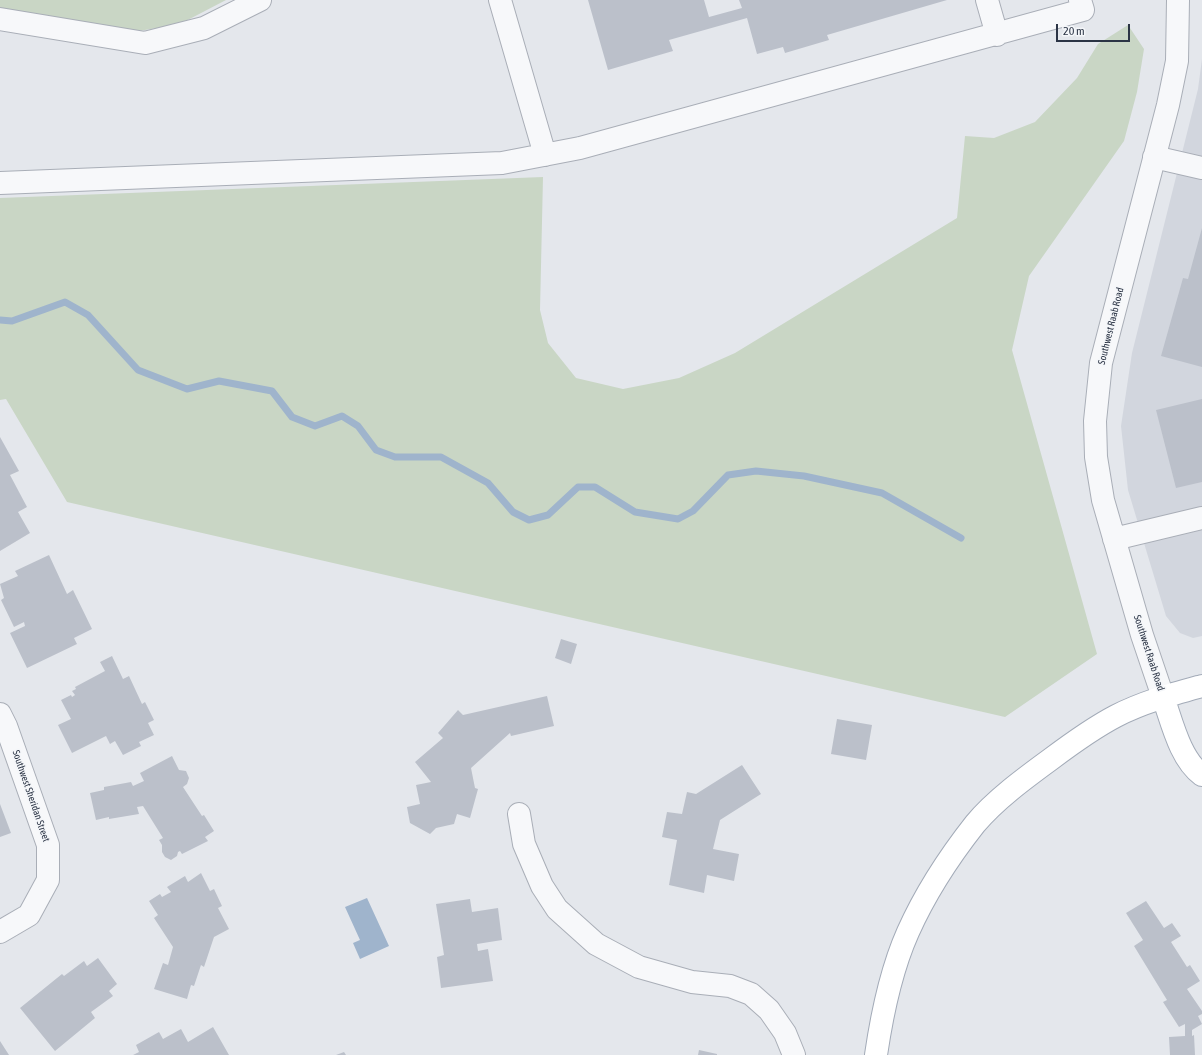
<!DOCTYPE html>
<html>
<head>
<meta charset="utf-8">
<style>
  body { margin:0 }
  #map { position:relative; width:1202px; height:1055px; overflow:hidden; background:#e4e7ec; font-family:"Asap Condensed",sans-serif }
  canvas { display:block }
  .scale { position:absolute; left:1056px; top:24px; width:74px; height:18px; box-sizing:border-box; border:2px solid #2b3445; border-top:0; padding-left:5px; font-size:12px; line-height:14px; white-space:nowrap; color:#2b3445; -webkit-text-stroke:3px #f4f6f9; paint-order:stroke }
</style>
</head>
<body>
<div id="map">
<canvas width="1202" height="1055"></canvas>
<div class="scale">20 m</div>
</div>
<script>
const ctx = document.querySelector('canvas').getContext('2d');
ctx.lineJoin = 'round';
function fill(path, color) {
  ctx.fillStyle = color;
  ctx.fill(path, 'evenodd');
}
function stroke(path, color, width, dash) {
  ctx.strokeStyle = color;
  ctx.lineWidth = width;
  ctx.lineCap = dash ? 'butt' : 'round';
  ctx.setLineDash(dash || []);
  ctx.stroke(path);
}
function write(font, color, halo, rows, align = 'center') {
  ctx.font = font + ' "Asap Condensed",sans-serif';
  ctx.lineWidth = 3;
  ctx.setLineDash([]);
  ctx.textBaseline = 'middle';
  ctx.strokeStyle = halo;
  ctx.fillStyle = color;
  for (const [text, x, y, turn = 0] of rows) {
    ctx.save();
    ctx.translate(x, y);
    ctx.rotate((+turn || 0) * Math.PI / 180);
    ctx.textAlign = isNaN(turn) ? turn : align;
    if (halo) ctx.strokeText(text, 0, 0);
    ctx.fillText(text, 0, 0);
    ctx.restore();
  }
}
const built = new Path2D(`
  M 1202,59 L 1202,636 L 1193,638 L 1180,633 L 1166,616 L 1128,490 L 1121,426 L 1132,353 L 1198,89 Z`);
const green = new Path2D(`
  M 0,0 L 226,0 L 180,24 L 139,31 L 0,13 Z
  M 1128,25 L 1144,49 L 1137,92 L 1124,141 L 1029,276 L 1012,350 L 1097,654 L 1005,717 L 67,502 L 6,399 L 0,400 L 0,198 L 543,177 L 540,310 L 548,343 L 576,378 L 623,389 L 679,378 L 735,353 L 957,218 L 965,136 L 994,138 L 1035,122 L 1077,78 L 1098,44 Z`);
const water = new Path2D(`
  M 367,898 L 389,946 L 360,959 L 353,943 L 360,940 L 345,907 Z`);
const stream = new Path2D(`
  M 0,320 L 12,321 L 65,302 L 88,315 L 138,370 L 187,389 L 219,381 L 272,391 L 292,417 L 315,426 L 342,416 L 358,426 L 376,450 L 395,457 L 441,457 L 488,483 L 513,512 L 529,520 L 548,515 L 578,487 L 595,487 L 635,512 L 678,519 L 693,511 L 728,475 L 756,471 L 804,476 L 882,493 L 961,538`);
const building = new Path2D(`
  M 588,0 L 704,0 L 709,17 L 742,8 L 739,0 L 947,0 L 827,35 L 829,40 L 785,53 L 783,47 L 757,54 L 747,18 L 669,40 L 673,51 L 608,70 Z
  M 1202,228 L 1202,367 L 1161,356 L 1183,278 L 1188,279 Z
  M 1202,399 L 1202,482 L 1176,488 L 1156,410 Z
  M 0,437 L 19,471 L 10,475 L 27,507 L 18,512 L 30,533 L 0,551 Z
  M 49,555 L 67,594 L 73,590 L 92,629 L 74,638 L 77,644 L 27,668 L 10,633 L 25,626 L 24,622 L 14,627 L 1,600 L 4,598 L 0,584 L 18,576 L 15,571 Z
  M 561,639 L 577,644 L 571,664 L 555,658 Z
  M 112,656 L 123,679 L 129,676 L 142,704 L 145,702 L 154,720 L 148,723 L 154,735 L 139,742 L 141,746 L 123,755 L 115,741 L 110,744 L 106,736 L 72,753 L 58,725 L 71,719 L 61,700 L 71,695 L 72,697 L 75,695 L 72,691 L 76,689 L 75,687 L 105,671 L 100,662 Z
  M 547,696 L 554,726 L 511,736 L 510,733 L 471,768 L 475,788 L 478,789 L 470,818 L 457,814 L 454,824 L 436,828 L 430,834 L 410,823 L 407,807 L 420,804 L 416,785 L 431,782 L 415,762 L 443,738 L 438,733 L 458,710 L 463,715 Z
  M 837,719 L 872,725 L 866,760 L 831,754 Z
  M 172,756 L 179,770 L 186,771 L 189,778 L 187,784 L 183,787 L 202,816 L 204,815 L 214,831 L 205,837 L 208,841 L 182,854 L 180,851 L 178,852 L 177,856 L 171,860 L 165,857 L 162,852 L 162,845 L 159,840 L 163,838 L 143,806 L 137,807 L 139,814 L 109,819 L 109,817 L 96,820 L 90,793 L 104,790 L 104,787 L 131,782 L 133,786 L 144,781 L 140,773 Z
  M 742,765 L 761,794 L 720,820 L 713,849 L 739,854 L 734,881 L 707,875 L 704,893 L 669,885 L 677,840 L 662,837 L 667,812 L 682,814 L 687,792 L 696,794 Z
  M 0,804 L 11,833 L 0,837 Z
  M 201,873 L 210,891 L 214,889 L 222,906 L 218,908 L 229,929 L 214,937 L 204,967 L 201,965 L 194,986 L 191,985 L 187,999 L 154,989 L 163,963 L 168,965 L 173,947 L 154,918 L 158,915 L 149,901 L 160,894 L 162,897 L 171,892 L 167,887 L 185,876 L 188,882 Z
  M 470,899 L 472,912 L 498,908 L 502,940 L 477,944 L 478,951 L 488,949 L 493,981 L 441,988 L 437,957 L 444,955 L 436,904 Z
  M 1146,901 L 1164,928 L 1172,923 L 1181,936 L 1171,942 L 1187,967 L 1190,965 L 1200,981 L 1187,989 L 1202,1011 L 1202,1014 L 1198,1016 L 1202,1024 L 1192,1030 L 1192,1036 L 1194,1035 L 1195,1055 L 1170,1055 L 1169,1037 L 1185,1036 L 1185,1024 L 1179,1027 L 1163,1002 L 1167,1000 L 1134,946 L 1143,940 L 1126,913 Z
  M 98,958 L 117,984 L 109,991 L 113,996 L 91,1012 L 95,1018 L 55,1051 L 20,1008 L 62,974 L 64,976 L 84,961 L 87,966 Z
  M 213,1027 L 229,1055 L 133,1055 L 139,1052 L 136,1045 L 159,1032 L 163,1039 L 181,1029 L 188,1042 Z
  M 0,1041 L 9,1055 L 0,1055 Z
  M 699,1050 L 717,1054 L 717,1055 L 698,1055 Z
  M 344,1052 L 346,1055 L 336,1055 Z`);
const minor = new Path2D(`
  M 500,0 L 545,155
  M 987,0 L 997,35
  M 0,19 L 145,43 L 204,28 L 260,0
  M 1154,157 L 1202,168
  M 0,183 L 502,163 L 580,148 L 1083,10 L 1080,0
  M 1114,539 L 1202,518
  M 1163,697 L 1142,635 L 1103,500 L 1096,457 L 1095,421 L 1101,363 L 1168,105 L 1177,61 L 1178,0
  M 0,714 L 6,726 L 48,845 L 48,880 L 29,915 L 0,932
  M 519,814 L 524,844 L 542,886 L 557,909 L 596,944 L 639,967 L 692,982 L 730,986 L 751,994 L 769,1010 L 785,1033 L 794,1055`);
const major = new Path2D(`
  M 1163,697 C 1172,722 1180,759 1202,775
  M 876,1055 C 882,1014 891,970 908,932 C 925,894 949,857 975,824 C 995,800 1025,778 1051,759 C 1071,744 1093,728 1116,716 C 1143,702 1173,694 1202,686`);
const streetNames = [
  ["Southwest Raab Road",1111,326,-76],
  ["Southwest Raab Road",1149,653,72],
  ["Southwest Sheridan Street",31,796,71]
];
fill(built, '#d2d6de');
fill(green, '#c9d6c5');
fill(water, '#9fb4cc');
stroke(stream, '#9fb4cc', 7);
fill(building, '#bbc0ca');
stroke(minor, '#a9aeb7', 24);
stroke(major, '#a3abb8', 24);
stroke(minor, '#f7f8fa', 22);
stroke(major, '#fff', 22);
write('10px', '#2b3445', '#f4f6f9', streetNames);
</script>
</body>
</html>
